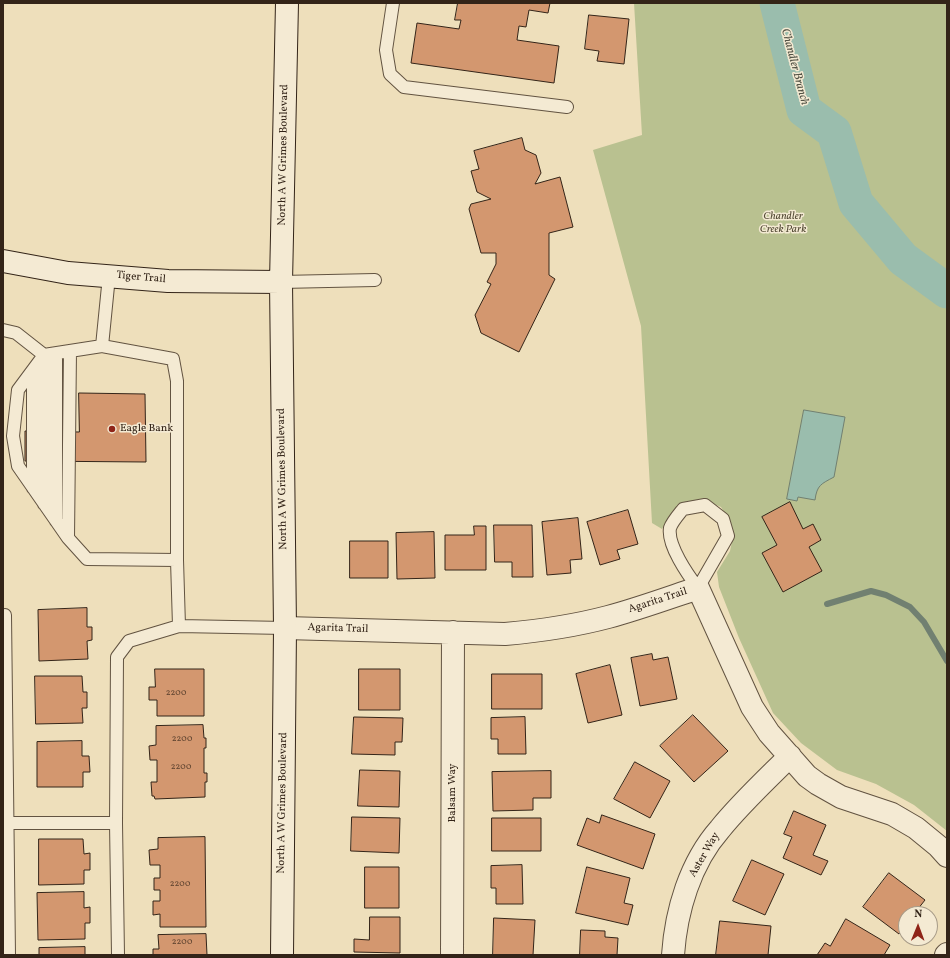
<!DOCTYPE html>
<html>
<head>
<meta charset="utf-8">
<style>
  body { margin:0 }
  #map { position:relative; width:950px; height:958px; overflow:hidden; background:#eedfbb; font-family:Vollkorn,serif }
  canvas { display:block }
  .frame { position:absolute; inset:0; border:4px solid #332418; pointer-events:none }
  .north { position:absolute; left:898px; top:906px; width:40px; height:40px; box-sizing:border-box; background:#f4ead3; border:1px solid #a79b88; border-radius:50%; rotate:1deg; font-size:11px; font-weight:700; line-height:16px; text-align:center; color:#332418 }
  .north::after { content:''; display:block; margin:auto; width:14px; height:18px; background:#8f2418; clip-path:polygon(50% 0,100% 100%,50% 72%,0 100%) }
</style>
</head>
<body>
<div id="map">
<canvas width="950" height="958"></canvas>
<div class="frame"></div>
<div class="north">N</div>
</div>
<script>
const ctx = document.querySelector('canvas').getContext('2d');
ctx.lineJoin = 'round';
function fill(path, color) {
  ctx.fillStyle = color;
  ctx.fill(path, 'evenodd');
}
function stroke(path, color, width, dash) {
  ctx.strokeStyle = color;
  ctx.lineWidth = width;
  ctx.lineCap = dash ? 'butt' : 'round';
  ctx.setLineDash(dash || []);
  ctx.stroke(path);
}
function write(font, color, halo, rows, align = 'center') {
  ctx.font = font + ' Vollkorn,serif';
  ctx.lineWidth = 3;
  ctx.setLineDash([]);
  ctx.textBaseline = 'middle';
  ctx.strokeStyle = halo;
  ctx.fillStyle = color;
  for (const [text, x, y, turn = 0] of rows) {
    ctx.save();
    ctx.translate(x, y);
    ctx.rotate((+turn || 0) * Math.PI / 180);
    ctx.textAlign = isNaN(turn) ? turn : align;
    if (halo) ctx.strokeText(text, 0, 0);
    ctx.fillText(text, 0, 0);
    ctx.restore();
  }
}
const green = new Path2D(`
  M 634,3 L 947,3 L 947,831 L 914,805 L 876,784 L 837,770 L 801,743 L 773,713 L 739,638 L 719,587 L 717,572 L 730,551 L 733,537 L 732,525 L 721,507 L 709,502 L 682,504 L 673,511 L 667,520 L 662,529 L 652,523 L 641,326 L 593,150 L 642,135 Z`);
const water = new Path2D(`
  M 804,410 L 845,417 L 834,477 C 821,484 817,485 815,500 L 798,497 L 797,501 L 787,499 Z`);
const stream = new Path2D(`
  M 827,604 L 871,591 L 886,595 L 910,607 L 924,622 L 947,661`);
const river = new Path2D(`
  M 777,3 L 804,110 L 834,132 L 856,203 L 903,259 L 947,291`);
const building = new Path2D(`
  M 458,3 L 550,3 L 548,13 L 529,10 L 526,27 L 519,26 L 517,40 L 559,46 L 554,83 L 411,63 L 417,23 L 459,29 L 461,20 L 455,20 Z
  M 589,15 L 629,19 L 624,64 L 597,61 L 599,51 L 585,49 Z
  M 522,138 L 525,150 L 536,155 L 541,173 L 535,184 L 560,177 L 573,227 L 549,233 L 549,275 L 555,279 L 519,352 L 481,333 L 475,315 L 491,284 L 487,282 L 496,264 L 496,253 L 481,253 L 469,209 L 471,204 L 491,199 L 477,192 L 471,171 L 479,169 L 474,151 Z
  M 79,393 L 145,394 L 146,462 L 25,461 L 25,431 L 79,432 Z
  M 790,502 L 803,529 L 813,524 L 821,540 L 809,547 L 822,571 L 783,592 L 762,553 L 777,545 L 762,517 Z
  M 628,510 L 638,544 L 617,550 L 620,559 L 600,565 L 587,522 Z
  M 578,518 L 582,559 L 570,560 L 571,573 L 547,575 L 542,522 Z
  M 494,525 L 532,525 L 533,577 L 512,577 L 512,562 L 495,562 Z
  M 474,526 L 486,526 L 486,570 L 445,570 L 445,535 L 474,535 Z
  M 434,532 L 435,578 L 397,579 L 396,533 Z
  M 350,541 L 388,541 L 388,578 L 350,578 Z
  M 87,608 L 87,627 L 92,627 L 92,640 L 87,641 L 88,659 L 39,661 L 38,610 Z
  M 652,654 L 653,660 L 668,657 L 677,699 L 640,706 L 631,658 Z
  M 610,665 L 622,715 L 588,723 L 576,674 Z
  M 155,669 L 204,669 L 204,716 L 157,716 L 157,700 L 149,700 L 149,687 L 155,687 Z
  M 359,669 L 400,669 L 400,710 L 359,710 Z
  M 492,674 L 542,674 L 542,709 L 492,709 Z
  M 35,676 L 82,676 L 83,692 L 87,692 L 87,708 L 82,708 L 83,723 L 36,724 Z
  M 693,715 L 728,751 L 694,782 L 660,746 Z
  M 354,717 L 403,718 L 402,742 L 395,742 L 395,755 L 352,754 Z
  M 525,717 L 526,754 L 498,754 L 498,739 L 491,739 L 491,718 Z
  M 203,725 L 204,738 L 206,738 L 206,748 L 204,748 L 204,773 L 207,773 L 207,782 L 205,782 L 205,797 L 155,799 L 154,796 L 152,796 L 151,782 L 157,782 L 157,760 L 150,760 L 149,746 L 156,745 L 156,726 Z
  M 82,741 L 82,756 L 89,756 L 90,772 L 83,772 L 83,787 L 37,787 L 37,742 Z
  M 635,762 L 670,781 L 650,818 L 614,799 Z
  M 360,770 L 400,771 L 399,807 L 358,806 Z
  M 551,771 L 551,798 L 533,798 L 533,810 L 493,811 L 492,772 Z
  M 794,811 L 826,825 L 813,855 L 828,861 L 821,875 L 783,858 L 792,837 L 784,834 Z
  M 602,815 L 655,834 L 643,869 L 577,845 L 587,818 L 599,823 Z
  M 352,817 L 400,818 L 399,853 L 351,851 Z
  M 492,818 L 541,818 L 541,851 L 492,851 Z
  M 205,837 L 206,927 L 160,927 L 160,914 L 153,915 L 153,901 L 160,901 L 160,890 L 154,890 L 154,878 L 160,878 L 160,865 L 150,865 L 149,850 L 158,849 L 158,838 Z
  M 39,839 L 83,839 L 84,854 L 90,853 L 90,870 L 84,870 L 84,884 L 39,885 Z
  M 752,860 L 784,874 L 765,915 L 733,901 Z
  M 522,865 L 523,904 L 496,904 L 496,888 L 491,888 L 491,866 Z
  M 365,867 L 399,867 L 399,908 L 365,908 Z
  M 587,867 L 630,878 L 624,903 L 633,905 L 628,925 L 576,913 Z
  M 889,873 L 925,900 L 914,914 L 906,914 L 906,924 L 899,934 L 863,907 Z
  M 84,892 L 84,908 L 90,907 L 90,923 L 85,923 L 85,939 L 38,940 L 37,893 Z
  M 370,917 L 400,917 L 400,953 L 354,952 L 354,939 L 369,940 Z
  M 494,918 L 535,920 L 533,955 L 493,955 Z
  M 846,919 L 890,945 L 884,955 L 817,955 L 825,943 L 830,946 Z
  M 720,921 L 771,926 L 768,955 L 716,955 Z
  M 581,930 L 605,931 L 605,937 L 618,938 L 617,955 L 580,955 Z
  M 206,934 L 207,955 L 153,955 L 153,949 L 159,949 L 158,935 Z
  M 85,947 L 85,955 L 39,955 L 39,948 Z`);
const lane = new Path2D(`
  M 393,3 L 386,50 L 390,74 L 404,87 L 567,107
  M 281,282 L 375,280
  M 3,330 L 16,333 L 44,355 L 44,504
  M 102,346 L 173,359 L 177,381 L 177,560 L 87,559 L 68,538 L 18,466 L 13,436 L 18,390 L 44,355 L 102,346 L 109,276
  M 33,488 L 33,370
  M 705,505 L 723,519 L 728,536 L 698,588 C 688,575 667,545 670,528 C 672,522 679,514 683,509 Z
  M 56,521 L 56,353
  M 68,538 L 70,351
  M 177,560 L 179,626
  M 5,615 L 9,955
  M 3,823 L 116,823 L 118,955
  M 116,823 L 117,657 L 129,641 L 179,626 L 285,628`);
const street = new Path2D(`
  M 285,628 L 505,634 C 539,631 574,626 608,617 C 638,609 668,598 698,588 L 752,707 L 769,733 L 807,776 L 818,784 L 841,797 L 892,814 L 916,828 L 938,846 L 947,856
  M 452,955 L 453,632
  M 673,955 C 676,911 690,863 720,829 C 741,803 766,780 790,756
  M 946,955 L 947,954`);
const secondary = new Path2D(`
  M 3,261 L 68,273 L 168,281 L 281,282
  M 282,955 L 285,628 L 281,282 L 287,3`);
const markers = [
  [112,429,4,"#8f2418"]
];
const numberNames = [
  ["2200",176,693],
  ["2200",182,739],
  ["2200",181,767],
  ["2200",180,884],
  ["2200",182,942]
];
const streetNames = [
  ["North A W Grimes Boulevard",284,155,-89],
  ["Tiger Trail",141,278,5],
  ["North A W Grimes Boulevard",283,479,-91],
  ["Agarita Trail",658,601,-18],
  ["Agarita Trail",338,629,2],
  ["Balsam Way",453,793,-90],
  ["North A W Grimes Boulevard",283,803,-89],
  ["Aster Way",705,855,-60]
];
const parkNames = [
  ["Chandler",783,217],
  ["Creek Park",783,230]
];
const poiNames = [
  ["Eagle Bank",120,429]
];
const waterNames = [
  ["Chandler Branch",794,67,75]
];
fill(green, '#b9c190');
fill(water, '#9abdad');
stroke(water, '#718071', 1);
stroke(stream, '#718071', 6);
stroke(river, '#9abdad', 35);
fill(building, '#d3976f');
stroke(building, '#332418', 1);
stroke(lane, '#625341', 14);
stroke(street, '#625341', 24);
stroke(secondary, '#332418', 24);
stroke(lane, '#f4ead3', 12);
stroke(street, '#f4ead3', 22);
stroke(secondary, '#f4ead3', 22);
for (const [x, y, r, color] of markers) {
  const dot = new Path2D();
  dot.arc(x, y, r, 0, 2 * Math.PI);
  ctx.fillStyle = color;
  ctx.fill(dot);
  stroke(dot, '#f4ead3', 1.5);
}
write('9px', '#5b412e', null, numberNames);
write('11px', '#332418', '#f4ead3', streetNames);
write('italic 11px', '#544b36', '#f4ead3', parkNames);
write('11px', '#332418', '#f4ead3', poiNames, 'left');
write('italic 12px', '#525245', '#f4ead3', waterNames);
</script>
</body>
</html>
